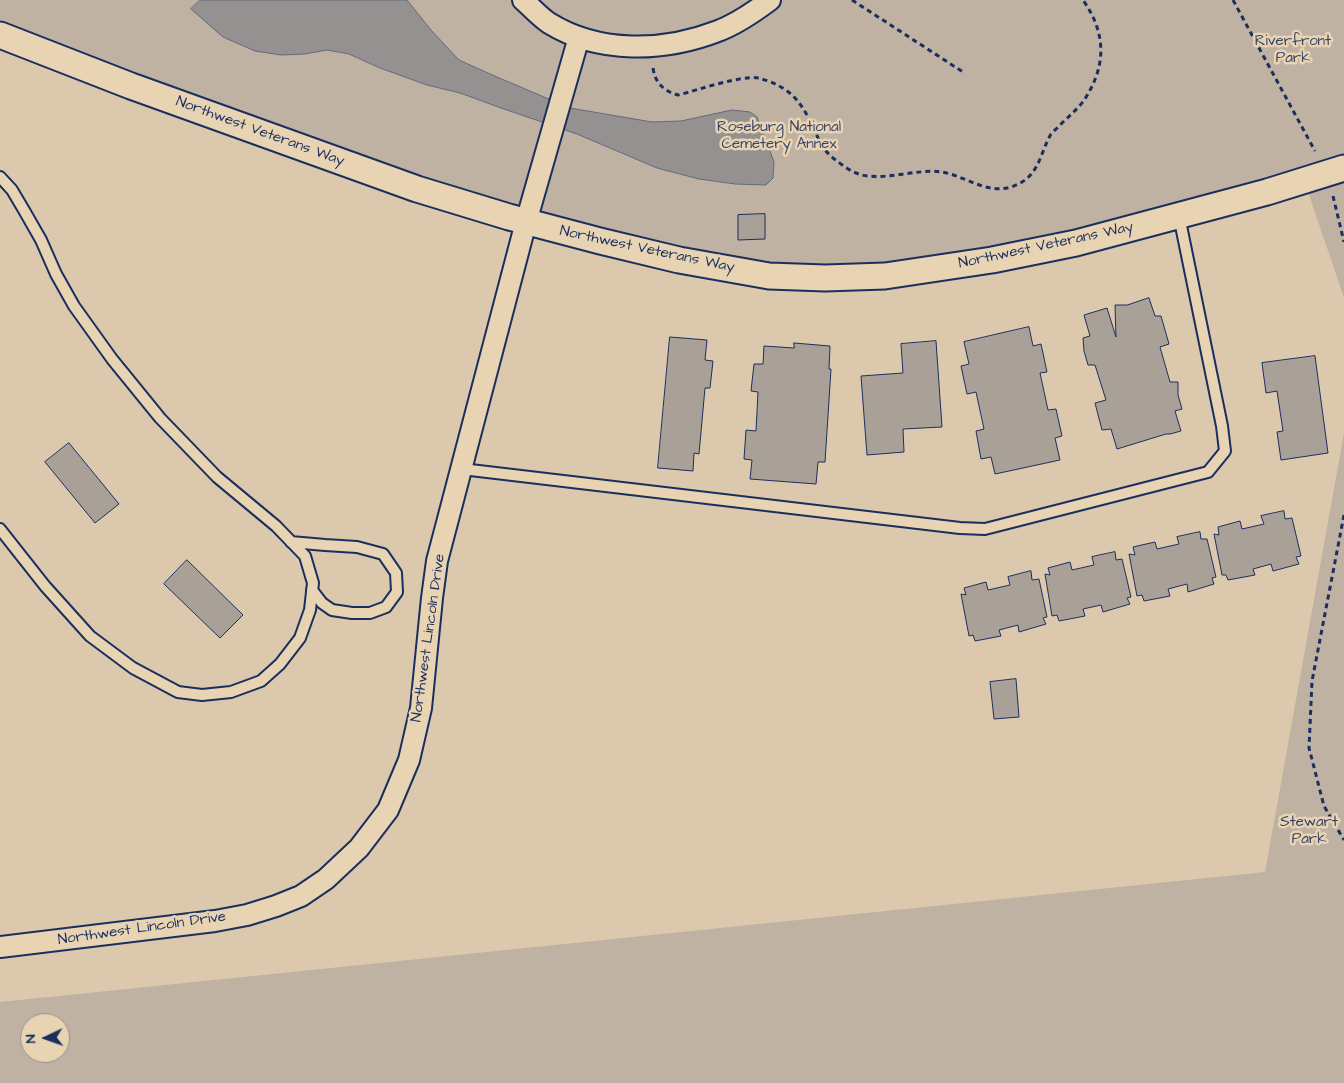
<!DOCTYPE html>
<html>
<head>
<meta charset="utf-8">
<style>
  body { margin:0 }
  #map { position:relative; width:1344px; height:1083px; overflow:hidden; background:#dcc9ad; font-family:"Architects Daughter",sans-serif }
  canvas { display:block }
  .north { position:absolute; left:20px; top:1013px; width:50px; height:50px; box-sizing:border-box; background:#e8d3b2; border:1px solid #969190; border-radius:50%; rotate:267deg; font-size:14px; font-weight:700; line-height:20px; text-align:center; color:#1b2f5e }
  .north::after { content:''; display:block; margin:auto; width:18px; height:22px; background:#1b2f5e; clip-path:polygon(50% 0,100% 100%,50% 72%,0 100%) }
</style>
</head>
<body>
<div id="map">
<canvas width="1344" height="1083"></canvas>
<div class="north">N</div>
</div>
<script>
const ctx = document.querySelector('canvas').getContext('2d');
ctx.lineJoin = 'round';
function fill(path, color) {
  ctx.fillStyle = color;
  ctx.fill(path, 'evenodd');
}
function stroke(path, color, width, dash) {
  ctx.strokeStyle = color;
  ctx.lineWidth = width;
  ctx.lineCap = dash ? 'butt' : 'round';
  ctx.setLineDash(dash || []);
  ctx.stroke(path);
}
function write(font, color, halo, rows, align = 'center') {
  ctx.font = font + ' "Architects Daughter",sans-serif';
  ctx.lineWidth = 5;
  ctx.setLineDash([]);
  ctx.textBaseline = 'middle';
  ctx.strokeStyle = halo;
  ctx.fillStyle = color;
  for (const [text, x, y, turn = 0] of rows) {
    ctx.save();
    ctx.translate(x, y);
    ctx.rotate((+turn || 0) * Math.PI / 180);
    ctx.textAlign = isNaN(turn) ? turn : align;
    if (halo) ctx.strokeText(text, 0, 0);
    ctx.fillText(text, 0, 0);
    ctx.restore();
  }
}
const green = new Path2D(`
  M 0,0 L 1344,0 L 1344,298 L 1304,180 L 938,268 L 769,276 L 600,241 L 0,35 Z
  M 1344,433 L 1344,1083 L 0,1083 L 0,1002 L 1265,872 ZM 30,1023 L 60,1023 L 60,1053 L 30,1053 Z`);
const water = new Path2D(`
  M 200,0 L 407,0 L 431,30 L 459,60 L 497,77 L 570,108 L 652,122 L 681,121 L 732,110 L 750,112 L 757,117 L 774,162 L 773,178 L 766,185 L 735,184 L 699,179 L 657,168 L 577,134 L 501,108 L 460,93 L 427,85 L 380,68 L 349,54 L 327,50 L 305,54 L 281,55 L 255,51 L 223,37 L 191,9 Z`);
const building = new Path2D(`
  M 765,214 L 765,239 L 738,240 L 738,215 Z
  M 1149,298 L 1155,316 L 1161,316 L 1169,344 L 1160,347 L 1170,382 L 1178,382 L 1178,395 L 1182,409 L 1175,411 L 1181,431 L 1170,434 L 1166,434 L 1117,449 L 1111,429 L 1102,430 L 1095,403 L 1106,400 L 1095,365 L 1088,365 L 1084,351 L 1083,338 L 1090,336 L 1084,315 L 1107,308 L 1116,337 L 1115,305 L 1127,305 Z
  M 1029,327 L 1033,346 L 1041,344 L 1047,372 L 1040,373 L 1048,410 L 1056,409 L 1062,436 L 1055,438 L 1060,460 L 995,474 L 991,457 L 981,459 L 976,431 L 984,429 L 976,392 L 967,394 L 961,366 L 969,364 L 964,342 Z
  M 670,337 L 707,340 L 705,360 L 713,361 L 710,388 L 705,388 L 699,454 L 694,453 L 693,471 L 658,468 Z
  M 936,341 L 942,427 L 903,429 L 904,452 L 867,455 L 861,376 L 903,373 L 901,344 Z
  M 794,343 L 830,346 L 829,369 L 831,369 L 825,462 L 818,462 L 816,484 L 750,479 L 752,460 L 744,459 L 746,430 L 756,431 L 758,392 L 751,391 L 754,364 L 763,364 L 764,346 L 794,348 Z
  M 1315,356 L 1328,453 L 1281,460 L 1277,432 L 1283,431 L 1277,391 L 1266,393 L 1262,363 Z
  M 69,443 L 119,504 L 95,523 L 45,462 Z
  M 1284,511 L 1285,519 L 1292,518 L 1301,556 L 1296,557 L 1299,564 L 1273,571 L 1271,564 L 1253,569 L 1255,575 L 1228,580 L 1226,575 L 1222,575 L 1214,534 L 1219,535 L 1218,527 L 1240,521 L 1242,529 L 1264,524 L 1261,516 Z
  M 1200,532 L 1201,539 L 1207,539 L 1216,577 L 1212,578 L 1214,584 L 1188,592 L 1187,584 L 1168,589 L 1170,596 L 1144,601 L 1142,595 L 1137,596 L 1129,554 L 1135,555 L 1133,547 L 1155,542 L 1157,549 L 1179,544 L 1177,537 Z
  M 1115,552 L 1116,560 L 1122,559 L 1131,597 L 1127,598 L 1130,604 L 1103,612 L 1101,605 L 1083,609 L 1085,616 L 1059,621 L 1057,615 L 1052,616 L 1045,574 L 1050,575 L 1048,568 L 1070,562 L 1072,570 L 1094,565 L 1092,557 Z
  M 187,560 L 243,615 L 220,638 L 164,584 Z
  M 1031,571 L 1032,580 L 1039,579 L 1047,617 L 1043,618 L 1046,624 L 1019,632 L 1018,625 L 999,630 L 1001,636 L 975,641 L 973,635 L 969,636 L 961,594 L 966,595 L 964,588 L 986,582 L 988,590 L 1010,585 L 1008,577 Z
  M 1016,679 L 1019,717 L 994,719 L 990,682 Z`);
const path = new Path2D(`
  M 852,0 L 963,72
  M 1233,0 L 1315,151
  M 653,68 C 655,83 664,91 678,95 C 698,90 741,75 759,78 C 765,80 772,82 777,85 C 797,94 806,112 815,131 C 819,141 824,151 833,158 C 840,163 848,170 856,173 C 879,183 917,168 942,172 C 970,177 992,200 1022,182 C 1040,171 1041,151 1051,134 C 1053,131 1057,129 1059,126 C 1070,115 1082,106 1089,92 C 1107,60 1104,30 1083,0
  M 1333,196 L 1344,242
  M 1344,515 L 1312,681 L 1309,748 L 1324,806 L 1344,840`);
const service = new Path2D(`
  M 0,177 L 12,190 L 25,212 L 41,240 L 56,274 L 74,306 L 112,359 L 160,418 L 217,477 L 276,526 L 305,556 L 313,583 L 310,610 L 300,638 L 280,664 L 261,681 L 231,692 L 202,695 L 178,692 L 133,668 L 90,636 L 45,586 L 0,529
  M 462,469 L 960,528 L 985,529 L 1208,472 L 1225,451 L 1222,426 L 1179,216
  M 291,542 L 325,545 L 357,547 L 383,554 L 396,573 L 397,592 L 386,607 L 370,613 L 352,613 L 332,610 L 322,603 L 312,590`);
const minor = new Path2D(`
  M 523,0 C 531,7 540,17 549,23 C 599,54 664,52 718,31 C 737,24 754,12 770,0
  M 0,947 L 215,921 L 247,915 L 276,906 L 301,896 L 326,879 L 359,848 L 388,810 L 409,760 L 421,708 L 432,598 L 437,561 L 526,222 L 579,37`);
const tertiary = new Path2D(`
  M 0,35 L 131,86 L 417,189 L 509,217 L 600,241 L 679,260 L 769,276 L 825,278 L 885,276 L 992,260 L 1076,243 L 1267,192 L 1344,168`);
const parkNames = [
  ["Riverfront",1293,42],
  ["Park",1293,59],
  ["Roseburg National",779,128],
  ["Cemetery Annex",779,145],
  ["Stewart",1309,823],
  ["Park",1309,840]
];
const streetNames = [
  ["Northwest Veterans Way",260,132,20],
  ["Northwest Veterans Way",1046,246,-12],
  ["Northwest Veterans Way",647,250,12],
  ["Northwest Lincoln Drive",429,638,-82],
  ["Northwest Lincoln Drive",142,929,-8]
];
fill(green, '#bfb2a2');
fill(water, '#949190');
stroke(water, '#646a7c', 1);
fill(building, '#a9a098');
stroke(building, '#1b2f5e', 1);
stroke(service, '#1b2f5e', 14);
stroke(minor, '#1b2f5e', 24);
stroke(tertiary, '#1b2f5e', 29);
stroke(path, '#1b2f5e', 3, [5, 4]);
stroke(service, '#e8d3b2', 10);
stroke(minor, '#e8d3b2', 20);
stroke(tertiary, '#e8d3b2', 25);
write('15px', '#344368', '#e8d3b2', parkNames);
write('15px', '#1b2f5e', '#e8d3b2', streetNames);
</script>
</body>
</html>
